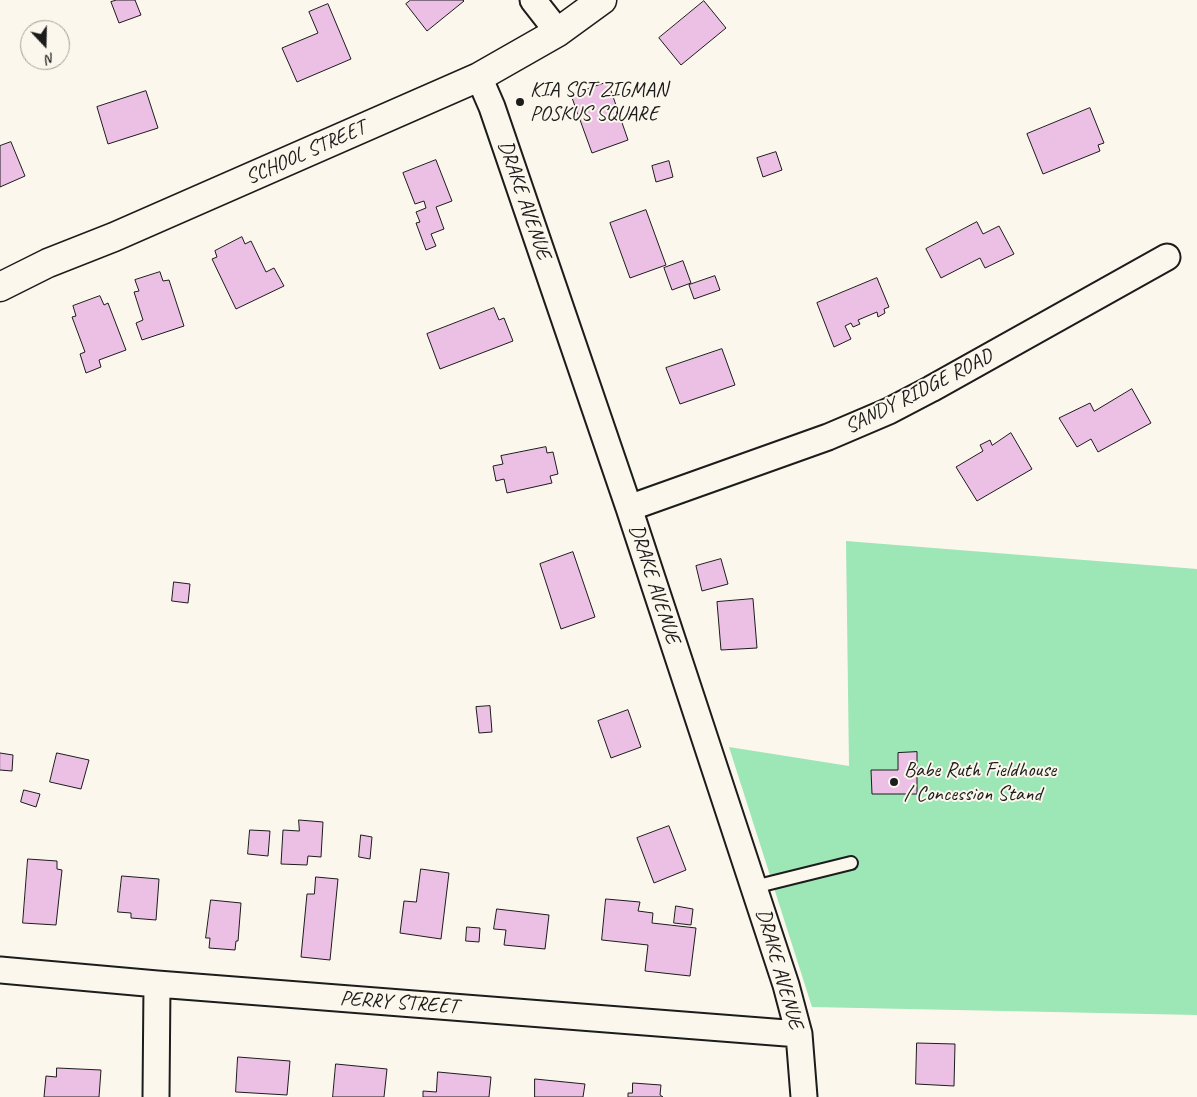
<!DOCTYPE html>
<html>
<head>
<meta charset="utf-8">
<style>
  body { margin:0 }
  #map { position:relative; width:1197px; height:1097px; overflow:hidden; background:#fbf7ec; font-family:Caveat,sans-serif }
  canvas { display:block }
  .north { position:absolute; left:20px; top:20px; width:50px; height:50px; box-sizing:border-box; background:#fbf7ec; border:1px solid #a29f99; border-radius:50%; rotate:159deg; font-size:14px; font-weight:700; line-height:20px; text-align:center; color:#1c1c1c }
  .north::after { content:''; display:block; margin:auto; width:18px; height:22px; background:#1c1c1c; clip-path:polygon(50% 0,100% 100%,50% 72%,0 100%) }
</style>
</head>
<body>
<div id="map">
<canvas width="1197" height="1097"></canvas>
<div class="north">N</div>
</div>
<script>
const ctx = document.querySelector('canvas').getContext('2d');
ctx.lineJoin = 'round';
function fill(path, color) {
  ctx.fillStyle = color;
  ctx.fill(path, 'evenodd');
}
function stroke(path, color, width, dash) {
  ctx.strokeStyle = color;
  ctx.lineWidth = width;
  ctx.lineCap = dash ? 'butt' : 'round';
  ctx.setLineDash(dash || []);
  ctx.stroke(path);
}
function write(font, color, halo, rows, align = 'center') {
  ctx.font = font + ' Caveat,sans-serif';
  ctx.lineWidth = 4;
  ctx.setLineDash([]);
  ctx.textBaseline = 'middle';
  ctx.strokeStyle = halo;
  ctx.fillStyle = color;
  for (const [text, x, y, turn = 0] of rows) {
    ctx.save();
    ctx.translate(x, y);
    ctx.rotate((+turn || 0) * Math.PI / 180);
    ctx.textAlign = isNaN(turn) ? turn : align;
    if (halo) ctx.strokeText(text, 0, 0);
    ctx.fillText(text, 0, 0);
    ctx.restore();
  }
}
const green = new Path2D(`
  M 846,541 L 1197,569 L 1197,1015 L 812,1007 L 729,747 L 849,766 Z`);
const building = new Path2D(`
  M 117,0 L 135,0 L 141,15 L 119,23 L 111,2 Z
  M 411,0 L 463,0 L 464,1 L 427,31 L 406,4 Z
  M 704,1 L 726,28 L 681,65 L 659,38 Z
  M 328,4 L 351,59 L 297,82 L 282,48 L 318,33 L 309,12 Z
  M 608,82 L 628,140 L 592,153 L 571,95 Z
  M 146,91 L 158,128 L 108,144 L 97,107 Z
  M 1090,108 L 1104,143 L 1098,145 L 1100,151 L 1043,174 L 1027,134 Z
  M 11,142 L 25,176 L 0,187 L 0,146 Z
  M 776,152 L 782,170 L 763,177 L 757,158 Z
  M 436,160 L 452,201 L 436,207 L 444,229 L 431,234 L 436,246 L 426,250 L 416,223 L 420,222 L 416,212 L 426,208 L 424,201 L 415,204 L 403,173 Z
  M 669,161 L 673,177 L 656,182 L 652,166 Z
  M 646,210 L 666,265 L 630,278 L 610,223 Z
  M 977,222 L 983,234 L 999,226 L 1014,254 L 985,268 L 980,258 L 941,278 L 926,249 Z
  M 242,237 L 245,244 L 251,241 L 266,272 L 274,268 L 284,286 L 236,309 L 212,259 L 217,257 L 215,251 Z
  M 683,261 L 691,283 L 672,290 L 664,268 Z
  M 160,272 L 163,281 L 169,280 L 184,326 L 142,340 L 136,323 L 143,320 L 134,292 L 139,291 L 135,280 Z
  M 715,276 L 720,290 L 694,299 L 689,285 Z
  M 877,278 L 889,307 L 884,309 L 885,313 L 878,317 L 877,312 L 858,320 L 860,324 L 853,327 L 851,323 L 845,326 L 851,339 L 834,347 L 817,303 Z
  M 100,296 L 104,305 L 108,303 L 126,350 L 99,360 L 101,367 L 86,373 L 80,354 L 85,352 L 72,317 L 76,316 L 73,306 Z
  M 494,308 L 499,320 L 504,318 L 513,341 L 440,369 L 427,334 Z
  M 722,349 L 735,385 L 680,404 L 666,368 Z
  M 1132,389 L 1151,423 L 1098,452 L 1091,439 L 1077,447 L 1059,418 L 1090,403 L 1094,411 Z
  M 1011,433 L 1032,469 L 977,501 L 956,467 L 983,451 L 980,445 L 990,440 L 992,445 Z
  M 546,447 L 547,453 L 553,452 L 558,474 L 550,476 L 552,483 L 507,493 L 504,479 L 496,481 L 493,466 L 503,464 L 501,456 Z
  M 573,552 L 595,617 L 561,629 L 540,564 Z
  M 721,559 L 728,584 L 702,591 L 696,566 Z
  M 174,582 L 190,584 L 188,603 L 172,601 Z
  M 753,599 L 757,648 L 721,650 L 717,602 Z
  M 490,706 L 492,732 L 479,733 L 476,707 Z
  M 628,710 L 641,747 L 611,758 L 598,721 Z
  M 917,752 L 917,794 L 872,794 L 871,770 L 898,770 L 898,753 Z
  M 0,753 L 13,755 L 12,771 L 0,770 Z
  M 57,753 L 89,760 L 81,789 L 50,782 Z
  M 24,790 L 40,794 L 36,807 L 21,802 Z
  M 299,820 L 323,822 L 321,857 L 308,856 L 307,865 L 281,864 L 283,830 L 299,831 Z
  M 669,826 L 686,870 L 654,883 L 637,838 Z
  M 250,830 L 270,831 L 268,856 L 248,854 Z
  M 361,835 L 372,837 L 370,859 L 359,857 Z
  M 28,859 L 57,861 L 57,869 L 62,870 L 56,925 L 23,923 Z
  M 421,869 L 449,873 L 441,939 L 400,933 L 404,901 L 416,902 Z
  M 122,876 L 159,879 L 156,920 L 131,918 L 131,913 L 118,912 Z
  M 316,877 L 338,879 L 330,960 L 301,957 L 307,894 L 314,894 Z
  M 606,899 L 640,902 L 638,911 L 653,913 L 652,923 L 696,928 L 690,976 L 645,971 L 648,945 L 602,940 Z
  M 211,900 L 241,903 L 238,941 L 236,941 L 235,950 L 209,948 L 210,938 L 206,938 Z
  M 676,906 L 693,909 L 691,925 L 674,923 Z
  M 497,909 L 549,915 L 545,949 L 504,945 L 506,930 L 494,929 Z
  M 467,927 L 480,928 L 479,942 L 466,941 Z
  M 917,1043 L 955,1044 L 954,1086 L 916,1084 Z
  M 238,1057 L 290,1061 L 287,1095 L 236,1092 Z
  M 336,1064 L 387,1069 L 384,1097 L 333,1097 Z
  M 57,1068 L 101,1070 L 99,1097 L 44,1097 L 46,1076 L 56,1077 Z
  M 438,1072 L 491,1077 L 489,1097 L 423,1097 L 423,1091 L 436,1092 Z
  M 535,1079 L 585,1084 L 583,1097 L 535,1097 Z
  M 633,1083 L 661,1085 L 660,1095 L 663,1097 L 628,1097 L 628,1093 L 632,1093 Z`);
const lane = new Path2D(`
  M 754,887 L 851,863`);
const street = new Path2D(`
  M 533,0 L 558,32
  M 479,77 L 492,107 L 629,508 L 786,985 L 799,1034 L 804,1097
  M 629,508 L 828,437 L 889,411 L 931,389 L 1167,257
  M 0,970 L 157,984 L 799,1034
  M 156,1097 L 157,984`);
const secondary = new Path2D(`
  M 0,287 L 48,263 L 114,237 L 479,77 L 558,32 L 602,0`);
const markers = [
  [520,102,5,"#1c1c1c"],
  [894,782,5,"#1c1c1c"]
];
const poiNames = [
  ["KIA SGT ZIGMAN",530,90],
  ["POSKUS SQUARE",530,114],
  ["Babe Ruth Fieldhouse",904,770],
  ["/ Concession Stand",904,794]
];
const streetNames = [
  ["SCHOOL STREET",306,153,-24],
  ["DRAKE AVENUE",524,200,71],
  ["SANDY RIDGE ROAD",919,392,-27],
  ["DRAKE AVENUE",654,584,72],
  ["DRAKE AVENUE",779,969,74],
  ["PERRY STREET",399,1003,4]
];
fill(green, '#9de6b5');
fill(building, '#ecbfe5');
stroke(building, '#1c1c1c', 1);
stroke(lane, '#1c1c1c', 16);
stroke(street, '#1c1c1c', 29);
stroke(secondary, '#1c1c1c', 31);
stroke(lane, '#fbf7ec', 12);
stroke(street, '#fbf7ec', 25);
stroke(secondary, '#fbf7ec', 28);
for (const [x, y, r, color] of markers) {
  const dot = new Path2D();
  dot.arc(x, y, r, 0, 2 * Math.PI);
  ctx.fillStyle = color;
  ctx.fill(dot);
  stroke(dot, '#fbf7ec', 2);
}
write('21px', '#1c1c1c', '#fbf7ec', poiNames, 'left');
write('21px', '#1c1c1c', '#fbf7ec', streetNames);
</script>
</body>
</html>
